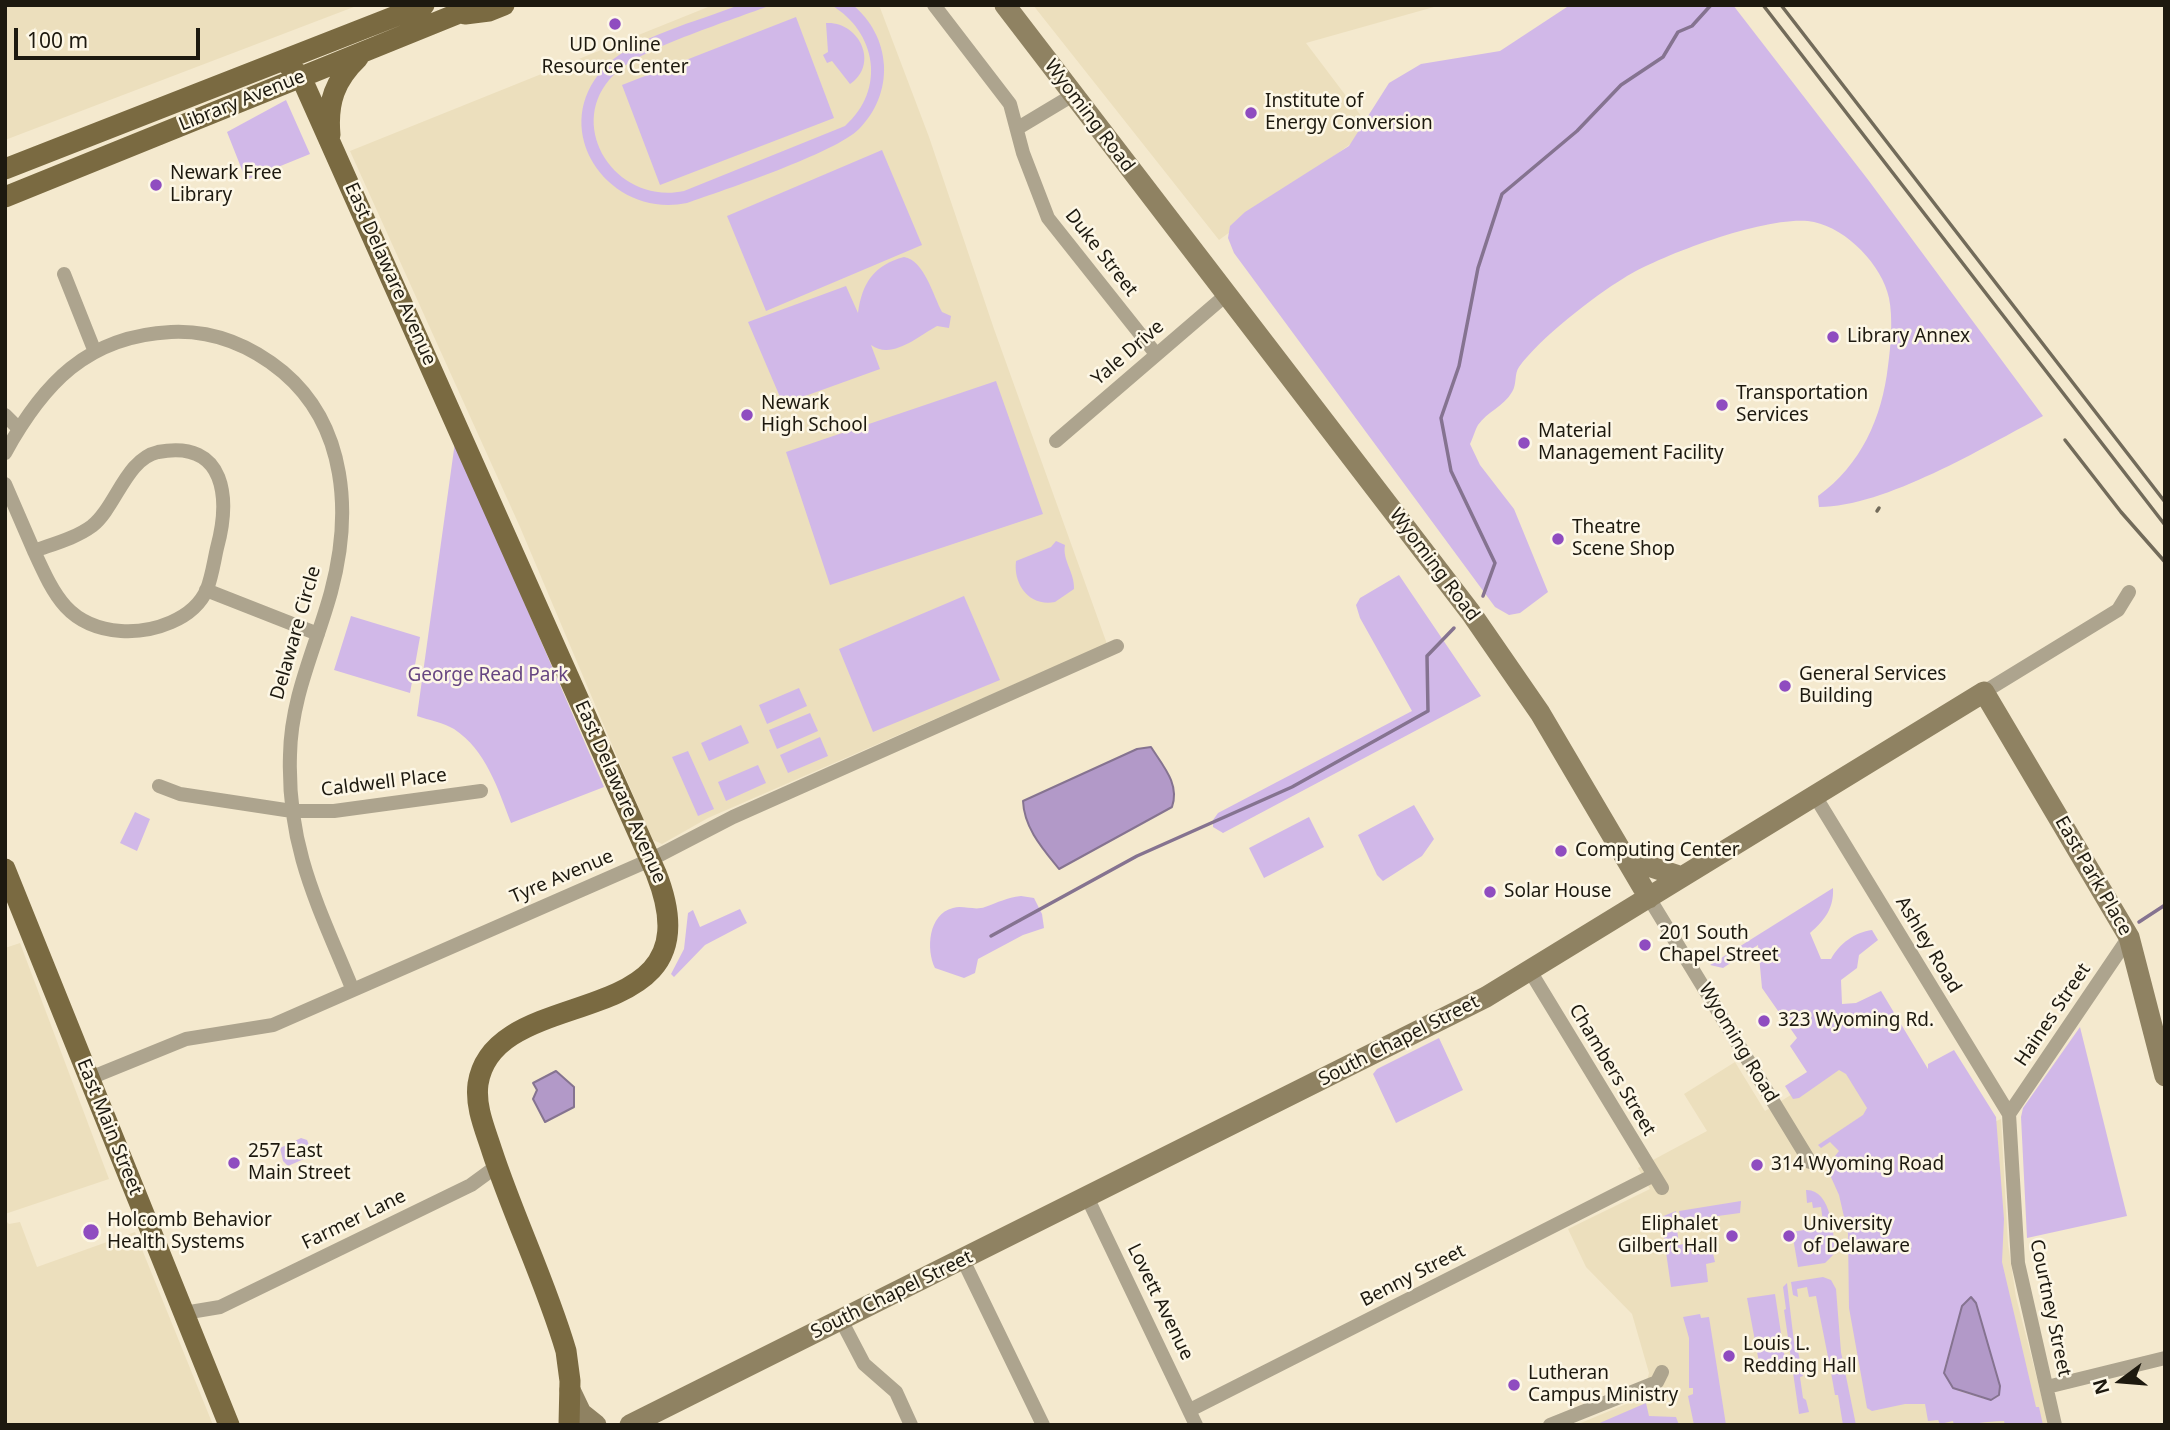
<!DOCTYPE html>
<html>
<head>
<meta charset="utf-8">
<style>
  body { margin:0 }
  #map { position:relative; width:2170px; height:1430px; overflow:hidden; background:#f4e9ce; font-family:"Noto Sans",sans-serif }
  canvas { display:block }
  .frame { position:absolute; inset:0; border:7px solid #1d190f; pointer-events:none }
  .north { position:absolute; left:2086px; top:1346px; width:70px; height:70px; -webkit-text-stroke:5px #fdf7e6; paint-order:stroke; rotate:254deg; font-size:19px; font-weight:700; line-height:28px; text-align:center; color:#1d190f }
  .north::after { content:''; display:block; margin:auto; width:24px; height:32px; background:#1d190f; clip-path:polygon(50% 0,100% 100%,50% 72%,0 100%) }
  .scale { position:absolute; left:14px; top:28px; width:186px; height:32px; box-sizing:border-box; border:4px solid #1d190f; border-top:0; padding-left:9px; font-size:21px; line-height:24px; white-space:nowrap; color:#1d190f; -webkit-text-stroke:5px #fdf7e6; paint-order:stroke }
</style>
</head>
<body>
<div id="map">
<canvas width="2170" height="1430"></canvas>
<div class="frame"></div>
<div class="north">N</div>
<div class="scale">100 m</div>
</div>
<script>
const ctx = document.querySelector('canvas').getContext('2d');
ctx.lineJoin = 'round';
function fill(path, color) {
  ctx.fillStyle = color;
  ctx.fill(path, 'evenodd');
}
function stroke(path, color, width, dash) {
  ctx.strokeStyle = color;
  ctx.lineWidth = width;
  ctx.lineCap = dash ? 'butt' : 'round';
  ctx.setLineDash(dash || []);
  ctx.stroke(path);
}
function write(font, color, halo, rows, align = 'center') {
  ctx.font = font + ' "Noto Sans",sans-serif';
  ctx.lineWidth = 5;
  ctx.setLineDash([]);
  ctx.textBaseline = 'middle';
  ctx.strokeStyle = halo;
  ctx.fillStyle = color;
  for (const [text, x, y, turn = 0] of rows) {
    ctx.save();
    ctx.translate(x, y);
    ctx.rotate((+turn || 0) * Math.PI / 180);
    ctx.textAlign = isNaN(turn) ? turn : align;
    if (halo) ctx.strokeText(text, 0, 0);
    ctx.fillText(text, 0, 0);
    ctx.restore();
  }
}
const built = new Path2D(`
  M 5,5 L 359,5 L 5,140 Z
  M 713,5 L 879,5 L 929,137 L 994,329 L 1107,644 L 708,818 L 662,844 L 653,840 L 648,830 L 520,527 L 350,151 Z
  M 1033,5 L 1441,5 L 1306,43 L 1371,129 L 1219,240 Z
  M 20,943 L 109,1179 L 5,1214 L 5,948 Z
  M 1735,1062 L 1765,1111 L 1844,1062 L 1901,1161 L 2001,1119 L 2008,1244 L 2016,1297 L 2049,1425 L 1576,1425 L 1643,1397 L 1649,1373 L 1632,1314 L 1586,1267 L 1568,1229 L 1650,1189 L 1638,1168 L 1707,1131 L 1684,1094 Z
  M 5,1220 L 9,1224 L 20,1222 L 37,1267 L 135,1232 L 213,1425 L 5,1425 Z`);
const green = new Path2D(`
  M 739,5 L 771,5 C 733,20 645,47 618,71 C 561,120 613,206 684,191 L 845,126 C 886,90 877,32 831,5 L 853,5 C 871,20 883,42 884,66 C 885,89 876,112 859,129 C 835,153 724,190 687,203 C 609,219 547,131 603,69 C 630,38 699,21 739,5 Z
  M 1570,5 L 1733,5 L 1869,181 L 2043,416 C 1984,447 1885,507 1819,507 L 1818,496 C 1861,465 1882,418 1888,366 C 1891,345 1893,318 1889,298 C 1882,265 1847,229 1814,222 C 1773,213 1660,255 1624,278 C 1594,296 1539,339 1519,367 C 1514,374 1517,384 1512,392 C 1504,406 1487,412 1478,425 C 1475,430 1473,438 1470,444 L 1480,465 L 1514,509 L 1548,592 L 1520,613 L 1509,615 L 1495,607 L 1234,253 L 1228,238 L 1230,226 L 1245,212 L 1349,146 L 1389,83 L 1421,64 L 1500,51 Z
  M 796,17 L 834,118 L 660,185 L 622,85 Z
  M 826,23 C 859,21 880,64 850,84 L 832,61 L 827,63 L 823,55 L 828,52 Z
  M 286,100 L 310,154 L 246,180 L 227,132 Z
  M 882,150 L 922,245 L 766,311 L 727,216 Z
  M 904,257 C 924,260 933,295 942,312 L 951,316 L 949,328 L 937,326 C 917,337 892,360 871,345 L 880,369 L 783,404 L 748,322 L 846,286 L 858,313 C 862,283 874,265 904,257 Z
  M 996,381 L 1043,514 L 830,585 L 786,452 Z
  M 455,442 L 604,787 L 511,823 C 498,789 486,750 454,729 C 444,723 429,720 417,716 Z
  M 1056,541 L 1065,545 C 1062,560 1075,573 1074,589 L 1055,602 C 1030,607 1013,585 1016,561 L 1051,547 Z
  M 1399,575 L 1481,696 L 1223,833 L 1213,827 L 1213,820 L 1218,813 L 1412,711 L 1360,618 L 1356,605 L 1360,598 Z
  M 964,596 L 1000,680 L 873,732 L 839,649 Z
  M 351,616 L 420,637 L 410,693 L 334,670 Z
  M 799,688 L 807,706 L 767,724 L 759,705 Z
  M 810,713 L 818,731 L 777,749 L 769,730 Z
  M 741,725 L 749,743 L 709,761 L 701,743 Z
  M 820,737 L 828,756 L 788,773 L 780,755 Z
  M 688,751 L 714,809 L 698,816 L 672,757 Z
  M 758,765 L 766,783 L 726,801 L 718,782 Z
  M 1414,805 L 1434,839 L 1422,856 L 1383,881 L 1377,875 L 1358,835 Z
  M 135,812 L 150,819 L 137,851 L 120,843 Z
  M 1309,817 L 1324,847 L 1264,878 L 1249,848 Z
  M 1833,888 C 1834,908 1825,920 1810,933 L 1821,959 L 1831,959 C 1839,944 1855,932 1872,930 L 1878,940 L 1859,955 L 1857,968 L 1841,980 L 1842,1004 L 1856,1003 L 1881,991 L 1928,1069 L 1928,1064 L 1954,1050 L 1996,1117 L 2004,1219 L 2002,1262 L 2036,1407 L 2039,1407 L 2043,1425 L 2005,1425 L 2004,1421 C 1984,1421 1974,1425 1954,1425 L 1953,1421 L 1940,1424 L 1938,1420 L 1928,1421 L 1925,1404 L 1905,1404 L 1872,1411 L 1867,1408 L 1849,1308 L 1848,1234 L 1839,1195 L 1826,1166 L 1837,1159 L 1835,1156 L 1839,1151 L 1830,1142 L 1821,1148 L 1818,1145 L 1863,1115 L 1867,1108 L 1846,1074 L 1839,1070 L 1799,1098 L 1793,1099 L 1785,1086 L 1807,1072 L 1790,1046 L 1797,1038 L 1762,988 L 1758,945 L 1723,968 L 1710,965 ZM 1971,1297 L 2000,1391 L 1998,1397 L 1985,1399 L 1959,1391 L 1945,1366 L 1962,1306 Z
  M 1021,896 L 1034,898 L 1042,914 L 1044,928 L 1023,935 L 978,959 L 975,973 L 964,978 L 935,968 C 926,950 928,914 953,908 C 963,905 975,911 985,907 C 999,902 1006,898 1021,896 Z
  M 740,909 L 747,923 L 705,945 L 674,977 L 671,974 L 684,949 L 688,913 L 693,910 L 700,927 Z
  M 2080,1027 L 2127,1216 L 2027,1238 L 2021,1117 L 2023,1108 Z
  M 1439,1038 L 1463,1090 L 1396,1123 L 1373,1074 L 1377,1069 Z
  M 301,1138 L 307,1140 L 313,1155 L 288,1166 L 283,1161 L 280,1148 Z
  M 1806,1190 C 1831,1189 1835,1235 1834,1254 L 1825,1263 L 1798,1267 L 1792,1232 L 1816,1228 L 1816,1223 L 1823,1222 L 1821,1207 L 1813,1208 L 1812,1202 L 1807,1203 Z
  M 1741,1201 L 1740,1213 L 1681,1221 L 1679,1211 Z
  M 1676,1211 L 1678,1224 L 1684,1223 L 1685,1228 L 1677,1229 L 1679,1245 L 1687,1243 L 1689,1249 L 1711,1245 L 1715,1262 L 1706,1264 L 1708,1282 L 1671,1287 L 1661,1217 Z
  M 1823,1277 L 1831,1280 L 1836,1289 L 1841,1352 L 1856,1425 L 1843,1425 L 1838,1395 L 1835,1395 C 1829,1359 1823,1333 1816,1296 L 1809,1297 L 1807,1287 L 1797,1289 L 1798,1297 L 1793,1295 L 1791,1282 Z
  M 1787,1283 L 1795,1351 L 1798,1351 L 1803,1376 L 1800,1377 L 1803,1398 L 1806,1400 L 1809,1412 L 1799,1414 L 1784,1310 L 1786,1309 L 1783,1287 Z
  M 1775,1294 L 1786,1366 L 1761,1373 L 1747,1298 Z
  M 1700,1314 L 1701,1318 L 1709,1317 L 1726,1425 L 1694,1425 L 1688,1396 L 1693,1394 L 1693,1388 L 1689,1388 L 1689,1338 L 1683,1317 Z
  M 1646,1403 L 1649,1416 L 1676,1417 L 1679,1425 L 1595,1425 Z`);
const water = new Path2D(`
  M 1151,747 C 1163,766 1180,784 1172,807 L 1059,869 C 1043,849 1024,828 1023,801 L 1137,749 Z
  M 556,1071 L 574,1087 L 574,1107 L 545,1122 L 533,1099 L 537,1090 L 533,1083 Z
  M 1971,1297 L 1976,1303 L 2000,1386 L 1999,1395 L 1991,1400 L 1953,1388 L 1944,1373 L 1962,1306 Z`);
const stream = new Path2D(`
  M 1483,596 L 1495,563 L 1451,471 L 1441,418 L 1459,366 L 1478,268 L 1502,194 L 1577,131 L 1621,85 L 1663,57 L 1678,32 L 1692,26 L 1711,5
  M 2139,922 L 2165,905
  M 991,936 L 1137,856 L 1292,787 L 1428,711 L 1427,656 L 1454,628`);
const street = new Path2D(`
  M 934,5 L 1010,104 L 1023,153 L 1048,218 L 1156,354
  M 1018,128 L 1073,95
  M 64,274 L 95,352
  M 5,415 L 19,429
  M 1056,441 L 1226,295
  M 5,453 C 43,384 87,336 171,332 C 213,330 250,345 283,372 C 347,426 352,514 331,592 C 316,647 291,696 290,755 C 287,848 318,905 352,988
  M 5,484 L 34,551 C 53,544 76,538 92,526 C 116,507 126,459 158,452 C 227,439 230,500 217,548 C 214,561 212,576 207,589 C 194,620 152,633 121,631 C 68,627 54,595 34,551
  M 206,590 L 318,634
  M 1984,692 L 2118,610 L 2129,592
  M 159,786 L 180,794 L 292,811 L 334,811 L 481,791
  M 1815,796 L 2009,1114 L 2018,1263 L 2055,1425
  M 1649,898 L 1810,1162
  M 1530,971 L 1662,1188
  M 90,1078 L 186,1039 L 273,1025 L 650,860 L 733,817 L 1117,646
  M 2009,1114 L 2129,937
  M 1087,1197 L 1196,1425
  M 963,1260 L 1043,1425
  M 184,1313 L 220,1307 L 471,1185 L 497,1166
  M 841,1320 L 864,1364 L 896,1392 L 911,1425
  M 2047,1387 L 2165,1358
  M 1190,1410 L 1654,1175
  M 1550,1425 L 1657,1382 L 1662,1372`);
const secondary = new Path2D(`
  M 1005,5 L 1471,613 L 1540,713 L 1649,898
  M 1627,859 L 1682,877
  M 570,1390 L 581,1413 L 596,1425
  M 630,1425 L 1486,997 L 1984,692 L 2129,937 L 2165,1076`);
const primary = new Path2D(`
  M 465,14 L 489,11 L 504,5
  M 284,61 L 301,77 L 330,142 L 656,873 C 722,1039 494,978 478,1084 C 475,1107 485,1129 492,1151 C 514,1218 546,1283 566,1351 L 570,1381 L 569,1425
  M 330,135 C 327,102 335,80 358,58
  M 5,169 L 424,5
  M 5,197 L 479,5
  M 5,869 L 229,1425`);
const rail = new Path2D(`
  M 1763,5 L 2165,525
  M 1781,5 L 2165,502
  M 2065,440 L 2121,512 L 2165,562
  M 1877,511 L 1879,508`);
const markers = [
  [615,24,7,"#8f4cc0"],
  [1251,113,7,"#8f4cc0"],
  [156,185,7,"#8f4cc0"],
  [1833,337,7,"#8f4cc0"],
  [1722,405,7,"#8f4cc0"],
  [747,415,7,"#8f4cc0"],
  [1524,443,7,"#8f4cc0"],
  [1558,539,7,"#8f4cc0"],
  [1785,686,7,"#8f4cc0"],
  [1561,851,7,"#8f4cc0"],
  [1490,892,7,"#8f4cc0"],
  [1645,945,7,"#8f4cc0"],
  [1764,1021,7,"#8f4cc0"],
  [234,1163,7,"#8f4cc0"],
  [1757,1165,7,"#8f4cc0"],
  [91,1232,9,"#8f4cc0"],
  [1732,1236,7,"#8f4cc0"],
  [1789,1236,7,"#8f4cc0"],
  [1729,1356,7,"#8f4cc0"],
  [1514,1385,7,"#8f4cc0"]
];
const poiNames = [
  ["UD Online",615,46,"center"],
  ["Resource Center",615,68,"center"],
  ["Institute of",1265,102],
  ["Energy Conversion",1265,124],
  ["Newark Free",170,174],
  ["Library",170,196],
  ["Library Annex",1847,337],
  ["Transportation",1736,394],
  ["Services",1736,416],
  ["Newark",761,404],
  ["High School",761,426],
  ["Material",1538,432],
  ["Management Facility",1538,454],
  ["Theatre",1572,528],
  ["Scene Shop",1572,550],
  ["General Services",1799,675],
  ["Building",1799,697],
  ["Computing Center",1575,851],
  ["Solar House",1504,892],
  ["201 South",1659,934],
  ["Chapel Street",1659,956],
  ["323 Wyoming Rd.",1778,1021],
  ["257 East",248,1152],
  ["Main Street",248,1174],
  ["314 Wyoming Road",1771,1165],
  ["Holcomb Behavior",107,1221],
  ["Health Systems",107,1243],
  ["Eliphalet",1718,1225,"right"],
  ["Gilbert Hall",1718,1247,"right"],
  ["University",1803,1225],
  ["of Delaware",1803,1247],
  ["Louis L.",1743,1345],
  ["Redding Hall",1743,1367],
  ["Lutheran",1528,1374],
  ["Campus Ministry",1528,1396]
];
const streetNames = [
  ["Library Avenue",242,101,-22],
  ["Wyoming Road",1089,116,53],
  ["Duke Street",1101,253,52],
  ["East Delaware Avenue",390,274,66],
  ["Yale Drive",1128,353,-41],
  ["Wyoming Road",1434,565,53],
  ["Delaware Circle",296,633,-74],
  ["Caldwell Place",384,783,-7],
  ["East Delaware Avenue",620,792,66],
  ["East Park Place",2093,876,60],
  ["Tyre Avenue",562,877,-23],
  ["Ashley Road",1928,945,59],
  ["Haines Street",2053,1015,-56],
  ["South Chapel Street",1399,1041,-27],
  ["Wyoming Road",1738,1043,59],
  ["Chambers Street",1612,1070,59],
  ["East Main Street",109,1127,68],
  ["Farmer Lane",354,1220,-26],
  ["Benny Street",1413,1276,-27],
  ["South Chapel Street",892,1295,-26],
  ["Lovett Avenue",1160,1302,64],
  ["Courtney Street",2050,1308,78]
];
const parkNames = [
  ["George Read Park",488,676]
];
fill(built, '#ecdfbd');
fill(green, '#d1b8e8');
fill(water, '#b299c8');
stroke(water, '#857390', 2);
stroke(stream, '#857390', 3.5);
stroke(street, '#ada48e', 14);
stroke(secondary, '#8f8262', 21);
stroke(primary, '#7a6a41', 21);
stroke(rail, '#726b5a', 3.5);
for (const [x, y, r, color] of markers) {
  const dot = new Path2D();
  dot.arc(x, y, r, 0, 2 * Math.PI);
  ctx.fillStyle = color;
  ctx.fill(dot);
  stroke(dot, '#fdf7e6', 2.5);
}
write('19px', '#1d190f', '#fdf7e6', poiNames, 'left');
write('19px', '#1d190f', '#fdf7e6', streetNames);
write('19px', '#674682', '#fdf7e6', parkNames);
</script>
</body>
</html>
